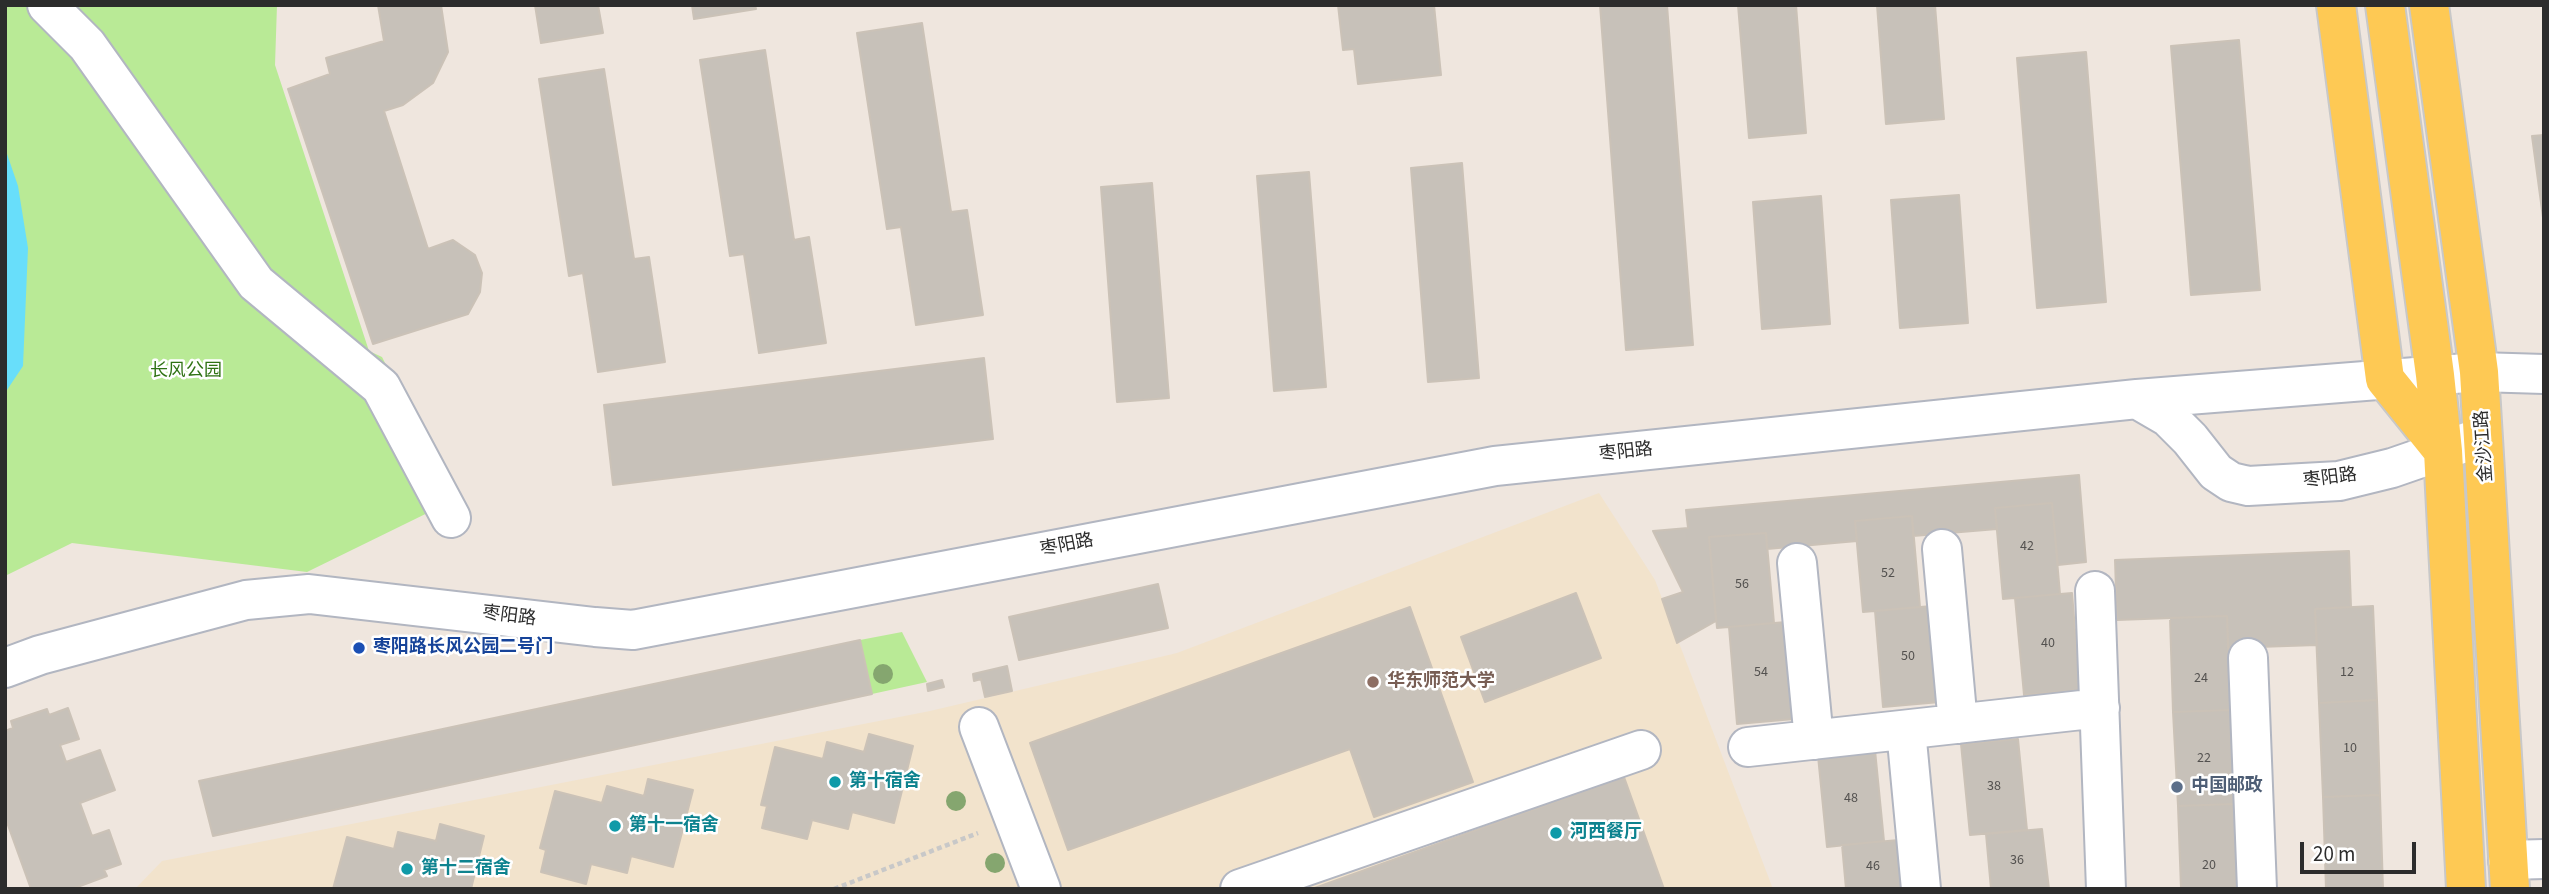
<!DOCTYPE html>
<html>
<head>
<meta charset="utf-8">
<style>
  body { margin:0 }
  #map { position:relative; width:2549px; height:894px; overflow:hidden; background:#efe6de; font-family:"Source Sans 3",sans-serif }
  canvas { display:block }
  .frame { position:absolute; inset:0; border:7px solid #2c2c2c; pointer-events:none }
  .scale { position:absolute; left:2300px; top:842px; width:116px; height:32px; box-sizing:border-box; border:4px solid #2c2c2c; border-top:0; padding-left:9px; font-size:21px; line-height:24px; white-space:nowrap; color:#2c2c2c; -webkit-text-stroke:5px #fff; paint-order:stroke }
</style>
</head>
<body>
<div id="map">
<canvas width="2549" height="894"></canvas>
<div class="frame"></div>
<div class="scale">20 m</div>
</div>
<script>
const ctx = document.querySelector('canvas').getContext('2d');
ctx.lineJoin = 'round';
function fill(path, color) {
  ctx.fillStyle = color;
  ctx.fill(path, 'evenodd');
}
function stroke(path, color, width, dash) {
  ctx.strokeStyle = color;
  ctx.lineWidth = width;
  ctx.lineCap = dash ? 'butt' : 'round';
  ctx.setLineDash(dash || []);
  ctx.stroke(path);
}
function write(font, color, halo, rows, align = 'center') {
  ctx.font = font + ' "Source Sans 3","Noto Sans SC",sans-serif';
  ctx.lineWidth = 5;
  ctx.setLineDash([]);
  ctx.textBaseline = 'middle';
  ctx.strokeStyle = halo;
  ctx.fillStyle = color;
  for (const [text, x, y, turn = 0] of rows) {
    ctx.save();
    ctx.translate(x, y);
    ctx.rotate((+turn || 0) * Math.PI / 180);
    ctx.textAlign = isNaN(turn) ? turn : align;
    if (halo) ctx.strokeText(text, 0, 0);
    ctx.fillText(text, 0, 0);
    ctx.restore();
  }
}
const education = new Path2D(`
  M 1599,493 L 1655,580 L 1773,889 L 135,889 L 162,861 L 930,711 L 1177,653 Z`);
const green = new Path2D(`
  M 5,5 L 277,5 L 275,65 L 369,351 L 382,357 L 454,500 L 307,572 L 72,543 L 5,576 Z
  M 902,632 L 927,682 L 872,694 L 860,640 Z`);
const water = new Path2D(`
  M 5,148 L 18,186 L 28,248 L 23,366 L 5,393 Z`);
const building = new Path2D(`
  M 378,5 L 441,5 L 448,52 L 433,83 L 403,105 L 384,111 L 428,249 L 453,240 L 475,255 L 482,273 L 480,292 L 468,314 L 373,344 L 288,89 L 330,74 L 326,58 L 384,41 Z
  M 535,5 L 598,5 L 603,33 L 541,43 Z
  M 692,5 L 755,5 L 756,9 L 694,19 Z
  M 1338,5 L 1434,5 L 1441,75 L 1358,84 L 1354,49 L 1343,50 Z
  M 1600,5 L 1667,5 L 1693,345 L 1626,350 Z
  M 1738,5 L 1796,5 L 1806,133 L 1749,138 Z
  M 1877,5 L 1935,5 L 1944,119 L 1886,124 Z
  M 922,23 L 951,212 L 967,210 L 983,315 L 916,325 L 901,227 L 887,229 L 857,33 Z
  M 2239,40 L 2260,290 L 2191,295 L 2171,46 Z
  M 765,50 L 794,240 L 809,237 L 826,343 L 759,353 L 744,254 L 730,256 L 700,60 Z
  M 2086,52 L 2106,302 L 2037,308 L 2017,58 Z
  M 604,69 L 634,259 L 649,257 L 665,362 L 598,372 L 583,273 L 569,276 L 539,79 Z
  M 2544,135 L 2544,225 L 2532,136 Z
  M 1462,163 L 1479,378 L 1428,382 L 1411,168 Z
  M 1309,172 L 1326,387 L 1274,391 L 1257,176 Z
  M 1152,183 L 1169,398 L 1117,402 L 1101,187 Z
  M 1959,195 L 1968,323 L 1900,328 L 1891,200 Z
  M 1821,196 L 1830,324 L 1762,329 L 1753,202 Z
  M 984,358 L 993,439 L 613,485 L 604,405 Z
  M 2079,475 L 2086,562 L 2058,565 L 2052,503 L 1995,508 L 1997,529 L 1913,536 L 1912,516 L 1855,521 L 1857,541 L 1767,549 L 1766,533 L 1709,537 L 1716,621 L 1677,643 L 1662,599 L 1683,592 L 1653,531 L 1688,528 L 1686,510 Z
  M 2052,503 L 2060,594 L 2003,599 L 1995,508 Z
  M 1912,516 L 1920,607 L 1863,612 L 1855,521 Z
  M 1766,533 L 1774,623 L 1717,628 L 1709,537 Z
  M 2349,551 L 2351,607 L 2315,609 L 2317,645 L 2228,648 L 2227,616 L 2117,620 L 2115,560 Z
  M 1158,584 L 1168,628 L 1019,660 L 1009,617 Z
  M 1576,593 L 1601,658 L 1485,702 L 1461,637 Z
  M 2072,593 L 2080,690 L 2024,695 L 2015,598 Z
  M 1932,606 L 1940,702 L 1883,707 L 1875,611 Z
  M 2373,606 L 2377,700 L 2319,703 L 2315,609 Z
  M 1410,607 L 1473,782 L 1374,817 L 1350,749 L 1068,850 L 1030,743 Z
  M 2227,616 L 2231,710 L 2173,712 L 2170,618 Z
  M 1786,622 L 1794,719 L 1737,724 L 1729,627 Z
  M 860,640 L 872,694 L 213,836 L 199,781 Z
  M 1007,666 L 1012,691 L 985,697 L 981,679 L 974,681 L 973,674 Z
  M 942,680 L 944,687 L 928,691 L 927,684 Z
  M 2377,700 L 2380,795 L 2323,797 L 2319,703 Z
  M 68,708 L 79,739 L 60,745 L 66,762 L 100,750 L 115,790 L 80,803 L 92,836 L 109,830 L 121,864 L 104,870 L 107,876 L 72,889 L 31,889 L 5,817 L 5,731 L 13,728 L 11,721 L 47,709 L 49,715 Z
  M 2231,710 L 2234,804 L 2178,806 L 2173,712 Z
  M 869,734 L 913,746 L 894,823 L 852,812 L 848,829 L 812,820 L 807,839 L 762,828 L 767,806 L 761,805 L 775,747 L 823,759 L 827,742 L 864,752 Z
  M 2018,739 L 2027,830 L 1970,835 L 1961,744 Z
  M 1875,750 L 1884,841 L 1827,847 L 1818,756 Z
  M 1624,777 L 1664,889 L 1312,889 Z
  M 648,779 L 693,790 L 673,867 L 631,856 L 627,873 L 591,864 L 586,884 L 541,872 L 546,850 L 540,848 L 555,791 L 602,803 L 607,786 L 644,796 Z
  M 2380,795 L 2383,889 L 2326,889 L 2323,797 Z
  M 2234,804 L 2238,889 L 2181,889 L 2178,806 Z
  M 440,824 L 484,836 L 471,889 L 333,889 L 347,837 L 394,849 L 398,832 L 436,841 Z
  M 2042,829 L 2049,889 L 1991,889 L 1986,834 Z
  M 1899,840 L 1904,889 L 1846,889 L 1842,845 Z`);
const path = new Path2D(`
  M 834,889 L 978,833`);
const minor = new Path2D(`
  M 47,5 L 87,45 L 256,283 L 381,387 L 451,518
  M 2137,399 L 2168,417 L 2190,439 L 2216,472 L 2231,482 L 2248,486 L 2339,481 L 2392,468 L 2473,440
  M 1942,549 L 1958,724
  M 1797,563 L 1814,740
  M 2095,591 L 2106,889
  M 2248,658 L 2257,889
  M 5,668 L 40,655 L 246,600 L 309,594 L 595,627 L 633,630 L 1495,466 L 2137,399 L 2479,372 L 2544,374
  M 979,727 L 1041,889
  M 1906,730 L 1921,889
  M 1748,747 L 2100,708
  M 2508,860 L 2544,859
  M 1240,889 L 1641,750`);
const major = new Path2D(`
  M 2336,5 L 2385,379 L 2443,451
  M 2385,5 L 2435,375 L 2443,451 L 2466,889
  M 2429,5 L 2479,372 L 2510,889`);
const trees = [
  [883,674],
  [956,801],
  [995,863]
];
const markers = [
  [359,648,7,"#1a4fb4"],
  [1373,682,7,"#8d6e63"],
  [835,782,7,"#0f9aa8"],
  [2177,787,7,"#5c6f8a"],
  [615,826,7,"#0f9aa8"],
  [1556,833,7,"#0f9aa8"],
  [407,869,7,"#0f9aa8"]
];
const numberNames = [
  ["42",2027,547],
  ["52",1888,574],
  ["56",1742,585],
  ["40",2048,644],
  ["50",1908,657],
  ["54",1761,673],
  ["12",2347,673],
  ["24",2201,679],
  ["10",2350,749],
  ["22",2204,759],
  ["38",1994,787],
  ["48",1851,799],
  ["36",2017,861],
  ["20",2209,866],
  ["46",1873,867]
];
const parkNames = [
  ["长风公园",186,372]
];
const streetNames = [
  ["金沙江路",2485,446,-94],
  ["枣阳路",1626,453,-6],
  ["枣阳路",2330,479,-7],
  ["枣阳路",1067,546,-11],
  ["枣阳路",509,617,7]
];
const transitNames = [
  ["枣阳路长风公园二号门",373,648]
];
const educationNames = [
  ["华东师范大学",1387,682]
];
const cultureNames = [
  ["第十宿舍",849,782],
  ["第十一宿舍",629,826],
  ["河西餐厅",1570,833],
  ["第十二宿舍",421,869]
];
const serviceNames = [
  ["中国邮政",2191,787]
];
fill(education, '#f2e3cc');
fill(green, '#b9ea96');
fill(water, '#68defa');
fill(building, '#c7c1b9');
stroke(building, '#cbc2b7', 2);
stroke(minor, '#b2b6c1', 42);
stroke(major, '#c8c8c8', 42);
stroke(path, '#c8c8c8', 4.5, [5, 3.5]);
stroke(minor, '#fff', 38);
stroke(major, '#fec954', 38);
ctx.fillStyle = '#85a66f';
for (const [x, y] of trees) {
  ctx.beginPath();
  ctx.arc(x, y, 10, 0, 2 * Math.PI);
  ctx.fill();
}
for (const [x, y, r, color] of markers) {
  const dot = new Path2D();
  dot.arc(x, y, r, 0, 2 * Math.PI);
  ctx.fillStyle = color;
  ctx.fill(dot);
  stroke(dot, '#fff', 2.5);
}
write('14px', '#53514f', null, numberNames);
write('18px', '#2f7214', '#fff', parkNames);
write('18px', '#2c2c2c', '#fff', streetNames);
write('bold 18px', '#164399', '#fff', transitNames, 'left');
write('bold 18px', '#785e54', '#fff', educationNames, 'left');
write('bold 18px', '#0d838f', '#fff', cultureNames, 'left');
write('bold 18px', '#4e5e75', '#fff', serviceNames, 'left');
</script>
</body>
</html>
